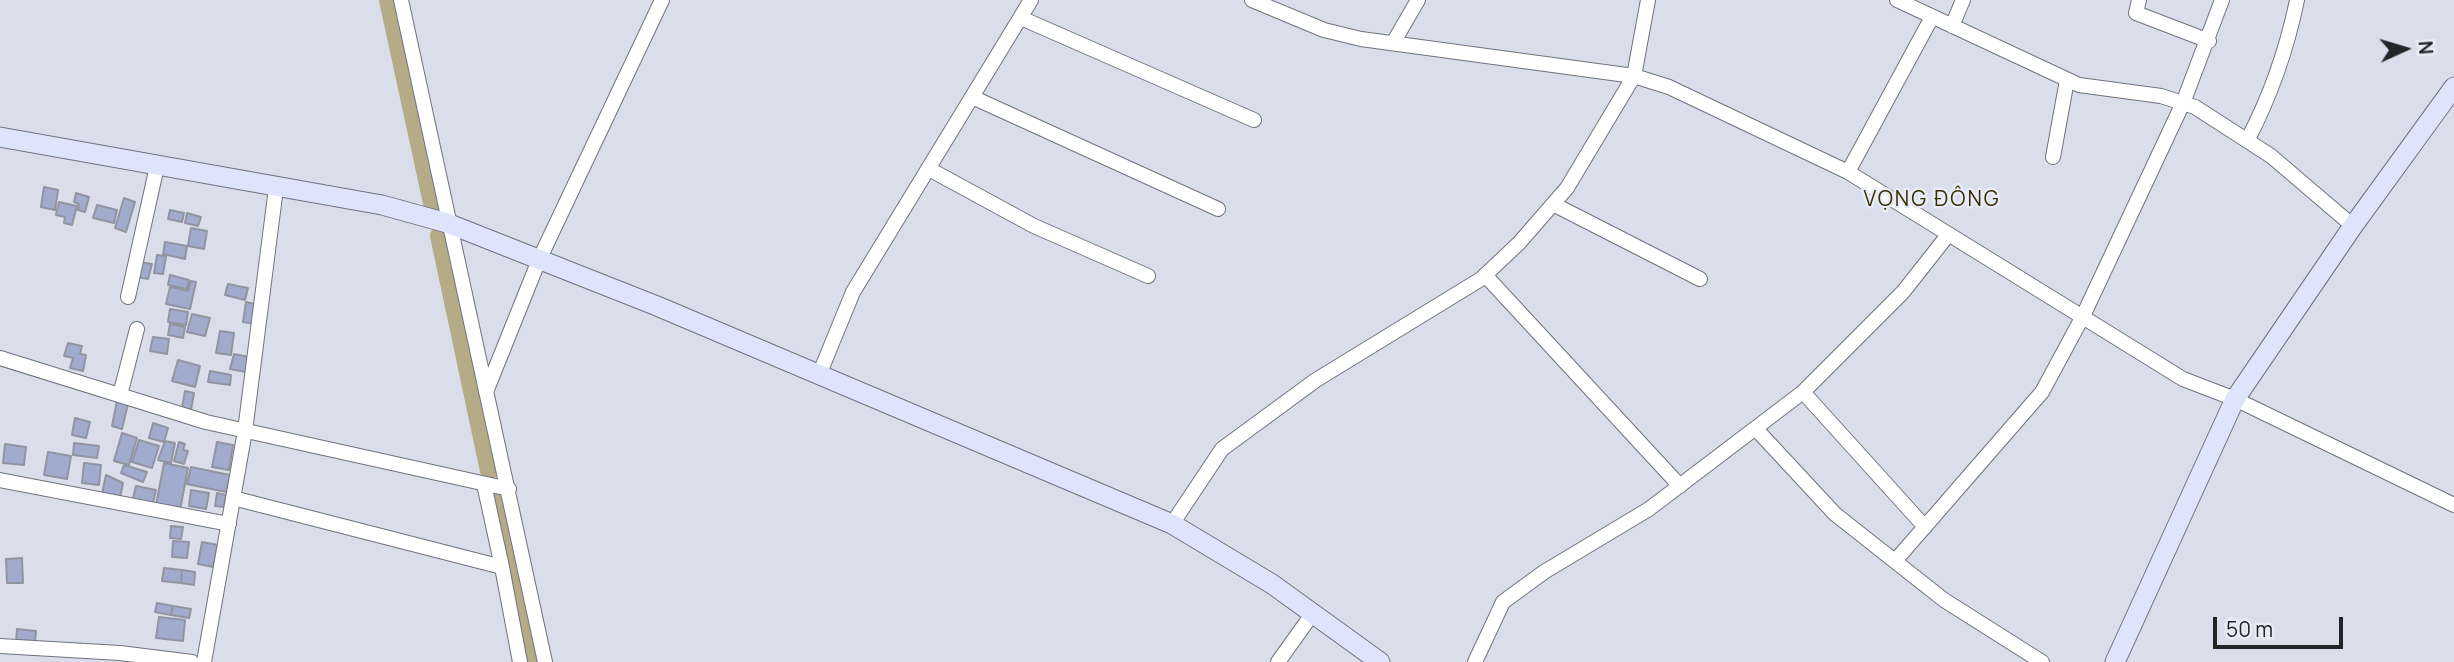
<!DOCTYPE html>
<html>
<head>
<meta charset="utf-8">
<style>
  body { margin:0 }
  #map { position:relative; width:2454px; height:662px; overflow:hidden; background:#dadeea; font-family:Manrope,sans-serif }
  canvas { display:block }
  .north { position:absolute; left:2370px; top:14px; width:70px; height:70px; -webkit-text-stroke:5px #e8ecf7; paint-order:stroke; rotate:86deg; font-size:19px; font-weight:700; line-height:28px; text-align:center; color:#222428 }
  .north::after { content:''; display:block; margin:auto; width:24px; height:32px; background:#222428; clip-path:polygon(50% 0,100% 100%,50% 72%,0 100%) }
  .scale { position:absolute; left:2213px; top:617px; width:130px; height:32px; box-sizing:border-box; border:4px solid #222428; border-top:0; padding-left:9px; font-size:21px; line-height:24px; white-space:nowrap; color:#222428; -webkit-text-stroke:5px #e8ecf7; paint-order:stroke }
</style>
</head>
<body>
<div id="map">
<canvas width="2454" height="662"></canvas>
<div class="north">N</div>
<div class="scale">50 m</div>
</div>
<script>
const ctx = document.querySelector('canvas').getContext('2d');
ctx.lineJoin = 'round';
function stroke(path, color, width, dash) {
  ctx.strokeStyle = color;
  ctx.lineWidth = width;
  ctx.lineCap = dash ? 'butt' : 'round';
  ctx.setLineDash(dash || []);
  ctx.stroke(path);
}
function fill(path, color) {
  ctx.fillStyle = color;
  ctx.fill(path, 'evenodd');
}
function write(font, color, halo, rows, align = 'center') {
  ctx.font = font + ' Manrope,sans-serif';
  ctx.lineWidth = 5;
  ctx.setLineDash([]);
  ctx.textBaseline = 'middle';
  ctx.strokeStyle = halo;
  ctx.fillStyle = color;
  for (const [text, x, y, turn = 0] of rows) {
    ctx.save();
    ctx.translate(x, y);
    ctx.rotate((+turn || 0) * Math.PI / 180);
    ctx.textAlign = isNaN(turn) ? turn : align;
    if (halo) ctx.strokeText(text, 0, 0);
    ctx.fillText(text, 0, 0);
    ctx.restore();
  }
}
const canal = new Path2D(`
  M 388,0 L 432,203
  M 439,236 L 489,471
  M 496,500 L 531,662`);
const building = new Path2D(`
  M 44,187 L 58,190 L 55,210 L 41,207 Z
  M 76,193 L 89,197 L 85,212 L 78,210 L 79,204 L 74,202 Z
  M 124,198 L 135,202 L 126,232 L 115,228 Z
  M 59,202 L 77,206 L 72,225 L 64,223 L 65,217 L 56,215 Z
  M 97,205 L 117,210 L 114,223 L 93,218 Z
  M 170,210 L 184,213 L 182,222 L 168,219 Z
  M 187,213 L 201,217 L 198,226 L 185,223 Z
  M 191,228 L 207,231 L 204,249 L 188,246 Z
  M 165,242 L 187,246 L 185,259 L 163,254 Z
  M 157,255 L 166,256 L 163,274 L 154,273 Z
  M 140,262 L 152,264 L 148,279 L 137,277 Z
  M 170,275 L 189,280 L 187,289 L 168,285 Z
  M 191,281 L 196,282 L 190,309 L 166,304 L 170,287 L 188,291 Z
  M 228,284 L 248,288 L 245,300 L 225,295 Z
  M 246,302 L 260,305 L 256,324 L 243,322 Z
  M 170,309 L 188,312 L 186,325 L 168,322 Z
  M 192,314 L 210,318 L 205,336 L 187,332 Z
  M 170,324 L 185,327 L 183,338 L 168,335 Z
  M 220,331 L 234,333 L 231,355 L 216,353 Z
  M 153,337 L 169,339 L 167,354 L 150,351 Z
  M 68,343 L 82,346 L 80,354 L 86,355 L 83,371 L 70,368 L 73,358 L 64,356 Z
  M 234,354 L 249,357 L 246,372 L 230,369 Z
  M 178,360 L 200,366 L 195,387 L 172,381 Z
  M 210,371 L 231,375 L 230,385 L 208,382 Z
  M 185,391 L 194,393 L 191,410 L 182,408 Z
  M 117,401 L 128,404 L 122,429 L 112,426 Z
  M 75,418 L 90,422 L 86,438 L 72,435 Z
  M 153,423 L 168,428 L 164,442 L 149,438 Z
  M 122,433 L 137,438 L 129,465 L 114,461 Z
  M 139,440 L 159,446 L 152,468 L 132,462 Z
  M 165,441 L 175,443 L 171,463 L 158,460 Z
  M 179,442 L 185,444 L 183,450 L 188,451 L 184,464 L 174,461 Z
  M 217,442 L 233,445 L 229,470 L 212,467 Z
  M 74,443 L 99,446 L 97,458 L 73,455 Z
  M 5,444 L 26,447 L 24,465 L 3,463 Z
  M 48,452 L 71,456 L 67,479 L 44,475 Z
  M 84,463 L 101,465 L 99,485 L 82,483 Z
  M 164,463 L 188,468 L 180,510 L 156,505 Z
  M 124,465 L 147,472 L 143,482 L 121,473 Z
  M 191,467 L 230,475 L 226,492 L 187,484 Z
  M 106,475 L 123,483 L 119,502 L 101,498 Z
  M 136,486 L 156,490 L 152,507 L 132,502 Z
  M 191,490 L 209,493 L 206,509 L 189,506 Z
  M 217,493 L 226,495 L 224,507 L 215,506 Z
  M 171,526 L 183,527 L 181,539 L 170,538 Z
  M 173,541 L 189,542 L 187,558 L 172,557 Z
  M 202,542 L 218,545 L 213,567 L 198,564 Z
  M 22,558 L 23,583 L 7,583 L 6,559 Z
  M 164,568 L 182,570 L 181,583 L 162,581 Z
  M 182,570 L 195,572 L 194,585 L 181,583 Z
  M 157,603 L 173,606 L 171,615 L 155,612 Z
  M 173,606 L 191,609 L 189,618 L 171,615 Z
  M 159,617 L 185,620 L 183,641 L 156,638 Z
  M 17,629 L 36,631 L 35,644 L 16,642 Z`);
const street = new Path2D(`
  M 401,0 L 545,662
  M 1252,0 L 1324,30 L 1361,39 L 1634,76 L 1669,87 L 1848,172 L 2183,379 L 2235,399 L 2454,505
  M 1897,0 L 2079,85 L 2161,96 L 2195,107 L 2271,156 L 2353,226
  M 2139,0 L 2136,13 L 2209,41
  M 1021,18 L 1254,120
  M 1952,26 L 1963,0
  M 1393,43 L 1418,0
  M 972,97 L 1218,209
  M 2247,141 C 2270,97 2287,49 2297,0
  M 2053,157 L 2067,80
  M 929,169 L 1034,226 L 1148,276
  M 1848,172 L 1932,17
  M 1553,204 L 1700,279
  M 1485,275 L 1680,486
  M 128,297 L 157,166
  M 0,358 L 206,422 L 509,489
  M 819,375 L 853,292 L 1031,0
  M 486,392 L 539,260 L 662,0
  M 1803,392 L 1925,527
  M 120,395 L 137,329
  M 1756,429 L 1835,514 L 1944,600 L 2042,662
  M 0,480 L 229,524
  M 233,498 L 502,567 L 484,484
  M 1172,524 L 1222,449 L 1316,380 L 1481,279 L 1519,243 L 1567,188 L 1634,76 L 1648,0
  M 1895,561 L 2042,392 L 2083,316 L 2183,103 L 2222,0
  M 502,567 L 520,662
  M 0,646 L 120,653 L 192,662
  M 204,662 L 245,431 L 276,188
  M 1278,662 L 1313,613
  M 1475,662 L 1503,602 L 1544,572 L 1649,509 L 1803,392 L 1903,292 L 1948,235`);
const secondary = new Path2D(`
  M 0,137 L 382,205 L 447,223 L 657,306 L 1172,524 L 1272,584 L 1380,662
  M 2115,662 L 2235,399 L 2353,226 L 2454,87`);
const quarterNames = [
  ["VỌNG ĐÔNG",1932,200]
];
stroke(canal, '#b6ab87', 18);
fill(building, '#a0abcd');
stroke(building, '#9295a0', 2);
stroke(street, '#70737e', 16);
stroke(secondary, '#70737e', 21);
stroke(street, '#fff', 14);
stroke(secondary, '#dde4fc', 19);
ctx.letterSpacing = '2px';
write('21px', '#3c3005', '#e8ecf7', quarterNames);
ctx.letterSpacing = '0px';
</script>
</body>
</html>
